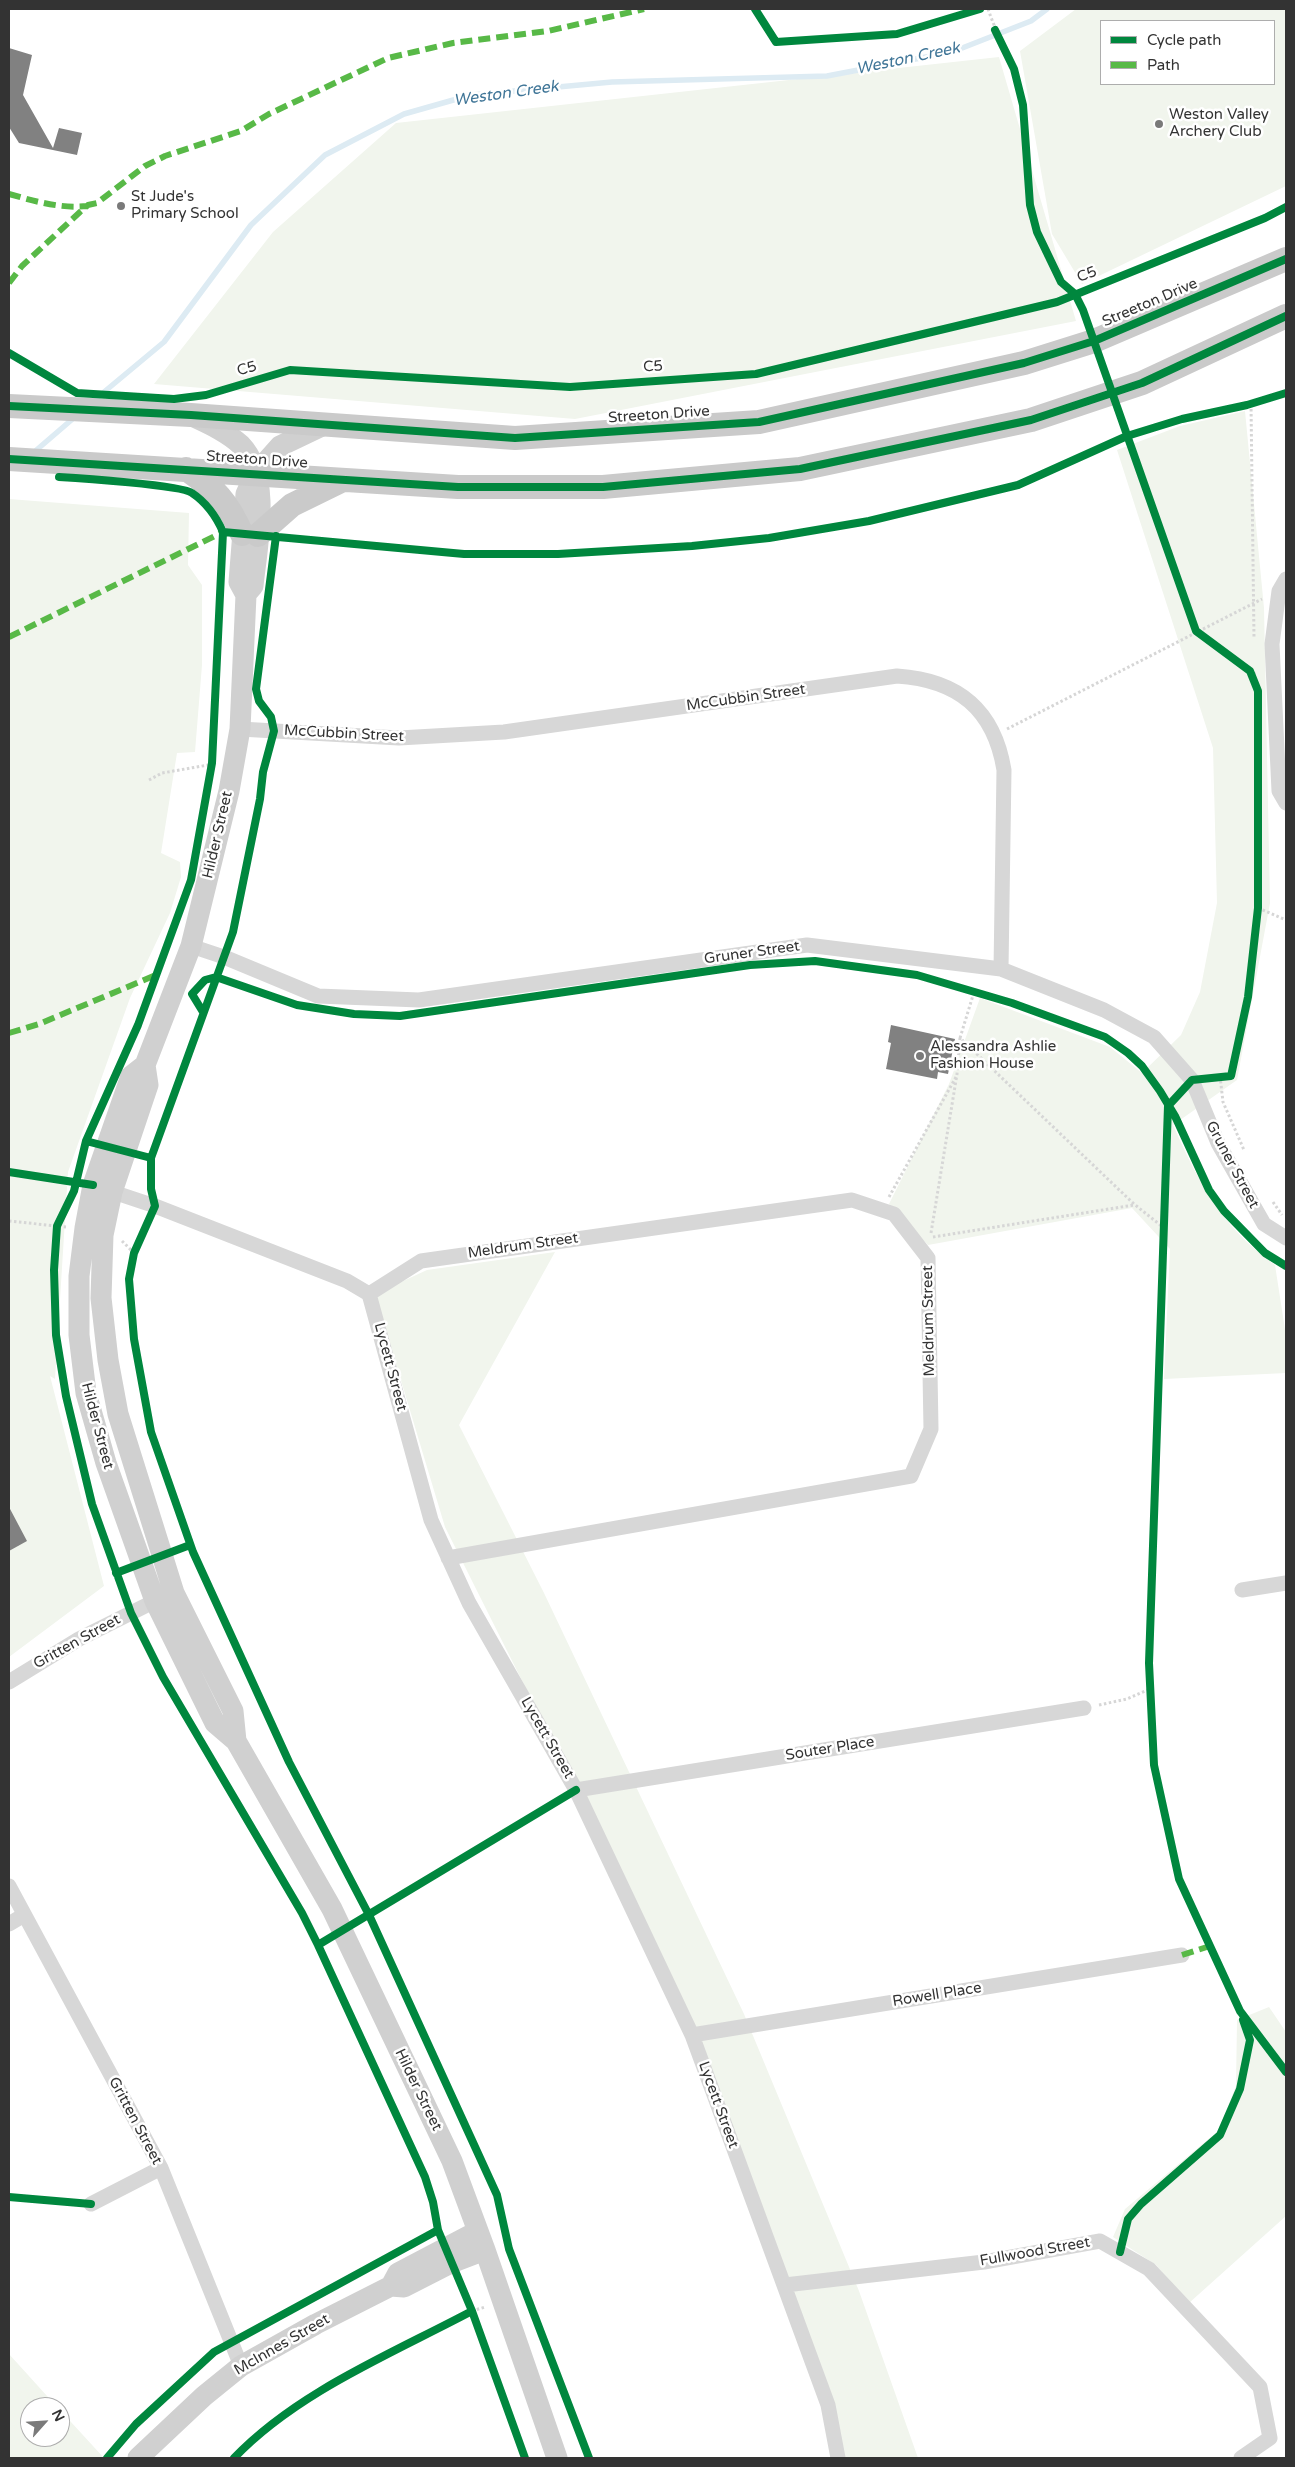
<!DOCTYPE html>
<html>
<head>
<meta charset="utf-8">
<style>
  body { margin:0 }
  #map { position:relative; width:1295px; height:2467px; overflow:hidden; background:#fff; font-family:"Varela Round",sans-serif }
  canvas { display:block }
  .frame { position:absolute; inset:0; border:10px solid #333; pointer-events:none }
  .legend { position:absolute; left:1100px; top:20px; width:175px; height:65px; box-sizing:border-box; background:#fff; border:1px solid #adadad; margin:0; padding:6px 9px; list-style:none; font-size:15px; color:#333 }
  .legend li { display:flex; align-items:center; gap:10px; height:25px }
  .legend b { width:25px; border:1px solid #adadad }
  .north { position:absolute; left:20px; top:2397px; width:50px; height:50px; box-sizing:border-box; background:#fff; border:1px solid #adadad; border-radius:50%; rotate:64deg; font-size:14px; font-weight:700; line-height:20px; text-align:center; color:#333 }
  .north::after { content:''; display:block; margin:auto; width:18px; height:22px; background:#7a7a7a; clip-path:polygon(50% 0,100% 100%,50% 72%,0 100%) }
</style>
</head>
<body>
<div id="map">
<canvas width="1295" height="2467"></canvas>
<div class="frame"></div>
<ul class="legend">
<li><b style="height:6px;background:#00873e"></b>Cycle path</li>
<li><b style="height:6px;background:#58b947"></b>Path</li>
</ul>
<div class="north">N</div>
</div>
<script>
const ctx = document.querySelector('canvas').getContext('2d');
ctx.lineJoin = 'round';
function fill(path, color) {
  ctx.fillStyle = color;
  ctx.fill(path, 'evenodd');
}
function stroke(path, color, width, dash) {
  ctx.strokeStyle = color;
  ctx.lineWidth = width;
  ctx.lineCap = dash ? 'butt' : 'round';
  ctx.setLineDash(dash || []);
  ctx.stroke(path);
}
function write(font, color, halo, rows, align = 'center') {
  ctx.font = font + ' "Varela Round",sans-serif';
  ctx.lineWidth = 5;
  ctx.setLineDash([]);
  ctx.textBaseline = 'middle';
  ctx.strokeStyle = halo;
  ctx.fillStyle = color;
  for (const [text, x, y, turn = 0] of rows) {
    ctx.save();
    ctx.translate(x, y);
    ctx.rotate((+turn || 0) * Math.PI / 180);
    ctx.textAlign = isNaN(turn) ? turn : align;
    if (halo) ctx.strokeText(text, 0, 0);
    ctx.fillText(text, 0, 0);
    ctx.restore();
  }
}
const green = new Path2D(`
  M 1076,9 L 1286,9 L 1286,186 L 1082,284 L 1052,234 L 1020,51 ZM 1274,21 L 1274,84 L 1101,84 L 1101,21 Z
  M 999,57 L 1076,321 L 575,419 L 154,384 L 273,232 L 396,123 Z
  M 1245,411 L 1264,608 L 1270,903 L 1237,1080 L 1173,1125 C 1200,1185 1221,1226 1275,1265 L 1286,1336 L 1286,1373 L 1164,1379 L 1170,1249 L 1132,1208 L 928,1245 L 889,1204 L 949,1084 L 980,998 L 1110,1047 L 1142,1073 L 1181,1035 L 1200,992 L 1217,903 L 1213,748 L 1117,450 L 1180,426 Z
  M 9,499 L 189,513 L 188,565 L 202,585 L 202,665 L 195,752 L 177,753 L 161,853 L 180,862 L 181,877 L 170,913 L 130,998 L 68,1172 L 55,1379 L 50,1376 L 104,1586 L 9,1657 Z
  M 555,1252 L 459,1425 L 544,1593 L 744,2014 L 859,2291 L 918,2458 L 842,2458 L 696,2028 L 445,1527 L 375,1294 L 427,1270 Z
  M 1269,2007 L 1286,2032 L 1286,2216 L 1189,2303 L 1156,2265 L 1113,2237 L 1125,2209 L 1218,2131 L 1236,2086 L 1237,2020 Z
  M 9,2354 L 57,2407 L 30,2407 L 30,2437 L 60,2437 L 60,2410 L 104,2458 L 9,2458 Z`);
const stream = new Path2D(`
  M 92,402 L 164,342 L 251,225 L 325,155 L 404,114 L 471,95 L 612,82 L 827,76 L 952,52 L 1031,21 L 1047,9
  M 33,453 L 76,416`);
const building = new Path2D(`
  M 9,48 L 32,55 L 23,95 L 53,148 L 59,128 L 82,133 L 77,155 L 19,143 L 9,127 Z
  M 891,1025 L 955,1039 L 948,1074 L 938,1072 L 937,1079 L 886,1069 L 891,1043 L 888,1042 Z
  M 9,1507 L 27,1541 L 9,1551 Z`);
const path = new Path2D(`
  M 988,9 C 999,41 1018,71 1023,105 C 1033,169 1019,247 1075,294
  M 1251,404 L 1254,638
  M 1254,672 L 1254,682
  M 1007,729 L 1262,599
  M 149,780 L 162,773 L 214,764
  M 1258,908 L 1286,920
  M 960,1038 L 974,992
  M 1220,1076 L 1223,1102 L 1244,1150
  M 889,1197 L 956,1077
  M 1273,1202 L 1282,1215
  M 9,1221 L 66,1227
  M 931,1233 L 957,1074 L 960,1038 L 1134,1204 L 1164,1228
  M 933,1237 L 1134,1205
  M 122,1241 L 134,1253
  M 1099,1705 L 1127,1699 L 1150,1689
  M 472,2311 L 485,2307`);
const street = new Path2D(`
  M 1286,579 L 1279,591 L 1272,644 L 1279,791 L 1286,803
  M 240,729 L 399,738 L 504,732 L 897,676 C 958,680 994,709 1004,770 L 1001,969
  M 191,946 L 224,957 L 318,996 L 419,1000 L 807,945 L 1001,969 L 1104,1010 L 1154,1037 L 1192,1080 L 1218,1143 L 1264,1224 L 1286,1238
  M 104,1189 L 155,1206 L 347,1281 L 369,1294 L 431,1520 L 469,1603 L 576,1790 L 692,2035 L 828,2405 L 838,2458
  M 369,1294 L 421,1261 L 852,1200 L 894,1214 L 928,1258 L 931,1429 L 911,1476 L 448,1558
  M 1242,1590 L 1286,1583
  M 9,1682 L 79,1639 L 163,1597
  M 576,1790 L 1084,1708
  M 9,1886 L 161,2168 L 241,2366
  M 9,1924 L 24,1915
  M 692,2035 L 1182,1955
  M 91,2204 L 161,2168
  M 785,2285 L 984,2262 L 1100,2241 L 1149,2269 L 1260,2387 L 1270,2438 L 1241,2458`);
const secondary = new Path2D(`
  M 192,416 C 209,424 227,432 241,445 C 272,477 257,546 253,586 L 247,593
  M 145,1065 L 131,1076 L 93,1185 L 85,1228 L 79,1276 L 79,1335 L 86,1393 L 106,1463 L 155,1601 L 215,1723 L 236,1741 L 332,1909 L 452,2161 L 485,2250 L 557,2458
  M 236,1741 L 233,1711 L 174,1593 L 118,1414 L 108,1360 L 101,1298 L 103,1235 L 112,1192 L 148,1085 L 145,1065 L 191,946 L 229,791 L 240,729 L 246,595 L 239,582 L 246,494 L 255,474 L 280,446 L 324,425
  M 391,2286 L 398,2273 L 478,2231
  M 138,2458 L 204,2396 L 241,2366 L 316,2324 L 391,2286 L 404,2287 L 451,2263 L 485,2250`);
const primary = new Path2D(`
  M 9,406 L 191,415 L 515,438 L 759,422 L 1024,363 L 1094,341 L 1286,259
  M 9,459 L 458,487 L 603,487 L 800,469 L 1031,420 L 1142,383 L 1286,316
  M 186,469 C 217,491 226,499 242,534
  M 258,535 L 292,505 L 341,481`);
const quiet = new Path2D(`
  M 9,194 C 34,201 61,209 87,206
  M 9,283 L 22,266 L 80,212 L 88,205 L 97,203 L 145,166 L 165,156 L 241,131 L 269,114 L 388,58 L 453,43 L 548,31 L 644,9
  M 9,637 L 223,532
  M 9,1033 L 39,1024 L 156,975
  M 1182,1955 L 1210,1946`);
const cycleway = new Path2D(`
  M 755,9 L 776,42 L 897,34 L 980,9
  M 995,30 L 1014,69 L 1023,105 L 1030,205 L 1037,232 L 1061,282 L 1075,294 L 1083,310 L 1196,631 L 1250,671 L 1258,691 L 1258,908 L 1248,997 L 1231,1076 L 1192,1080 L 1168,1106 L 1149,1663 L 1154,1765 L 1179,1879 L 1240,2011 L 1286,2072
  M 9,353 L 77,393 L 174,399 L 206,395 L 290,370 L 570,387 L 756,374 L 1057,302 L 1265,218 L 1286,207
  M 9,406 L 191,415 L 515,438 L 759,422 L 1024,363 L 1094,341 L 1286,259
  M 9,459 L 458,487 L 603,487 L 800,469 L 1031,420 L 1142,383 L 1286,316
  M 59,477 C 77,478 182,485 192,493 C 207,503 216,516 223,532 L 212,763 L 191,880 L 138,1025 L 86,1141 L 74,1191 L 57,1226 L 54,1270 L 56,1335 L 66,1396 L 92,1504 L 131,1613 L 163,1677 L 302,1913 L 318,1945 L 425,2177 L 433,2202 L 438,2230 L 472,2311 L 525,2458
  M 223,532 L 464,554 L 558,554 L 692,546 L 769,538 L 869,521 L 1018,485 L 1127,436 L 1182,419 L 1247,405 L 1286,393
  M 276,536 L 256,689 L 259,701 L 271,717 L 274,731 L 263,772 L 260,799 L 233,932 L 151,1158 L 151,1189 L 155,1206 L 134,1253 L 129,1279 L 134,1339 L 151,1432 L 193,1552 L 289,1762 L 369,1915 L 497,2195 L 509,2249 L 589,2458
  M 203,1012 L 192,994 L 205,980 L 216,977 L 297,1005 L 354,1014 L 400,1016 L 750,965 L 815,961 L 917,975 L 1012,1003 L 1105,1037 L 1128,1053 L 1142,1066 L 1160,1091 L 1175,1116 L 1209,1190 L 1224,1211 L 1265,1253 L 1286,1266
  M 86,1141 L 151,1158
  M 9,1172 L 93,1185
  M 116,1573 L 190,1545
  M 318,1945 L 576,1790
  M 9,2197 L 91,2204
  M 1120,2252 L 1128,2219 L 1141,2204 L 1220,2135 L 1240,2089 L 1250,2040 L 1243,2020
  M 107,2458 L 136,2424 L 214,2352 L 438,2230
  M 234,2458 C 297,2392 391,2354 472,2311`);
const markers = [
  [1159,124,5,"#7a7a7a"],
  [121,206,5,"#7a7a7a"],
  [920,1056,5,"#7a7a7a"]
];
const poiNames = [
  ["Weston Valley",1169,115],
  ["Archery Club",1169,132],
  ["St Jude's",131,197],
  ["Primary School",131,214],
  ["Alessandra Ashlie",930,1047],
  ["Fashion House",930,1064]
];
const streetNames = [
  ["C5",1087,275,-22],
  ["Streeton Drive",1150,303,-23],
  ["C5",653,367,-4],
  ["C5",247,369,-16],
  ["Streeton Drive",659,415,-4],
  ["Streeton Drive",257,460,4],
  ["McCubbin Street",746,698,-8],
  ["McCubbin Street",344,734,3],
  ["Hilder Street",218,835,-77],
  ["Gruner Street",752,953,-8],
  ["Gruner Street",1232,1165,62],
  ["Meldrum Street",523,1246,-8],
  ["Meldrum Street",929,1321,-91],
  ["Lycett Street",390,1367,75],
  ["Hilder Street",97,1426,75],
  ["Gritten Street",77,1642,-29],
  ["Lycett Street",547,1738,60],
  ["Souter Place",830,1749,-9],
  ["Rowell Place",937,1995,-9],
  ["Hilder Street",418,2090,64],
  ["Lycett Street",718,2105,70],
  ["Gritten Street",135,2121,62],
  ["Fullwood Street",1035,2252,-10],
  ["McInnes Street",282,2345,-30]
];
const waterNames = [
  ["Weston Creek",908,59,-12],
  ["Weston Creek",506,94,-8]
];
fill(green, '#f1f5ed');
stroke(stream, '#ddebf3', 5.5);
fill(building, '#818181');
stroke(path, '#d6d6d6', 3, [2.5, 2.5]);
stroke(street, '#d7d7d7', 15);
stroke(secondary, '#d0d0d0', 21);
stroke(primary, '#cacaca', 24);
stroke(quiet, '#58b947', 6, [12, 6]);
stroke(cycleway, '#00873e', 8);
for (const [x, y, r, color] of markers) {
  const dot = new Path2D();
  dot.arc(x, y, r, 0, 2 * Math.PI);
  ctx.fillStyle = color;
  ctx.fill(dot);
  stroke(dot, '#fff', 2);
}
write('15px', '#333', '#fff', poiNames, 'left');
write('15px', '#333', '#fff', streetNames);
write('italic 16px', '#3f7597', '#fff', waterNames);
</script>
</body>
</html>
